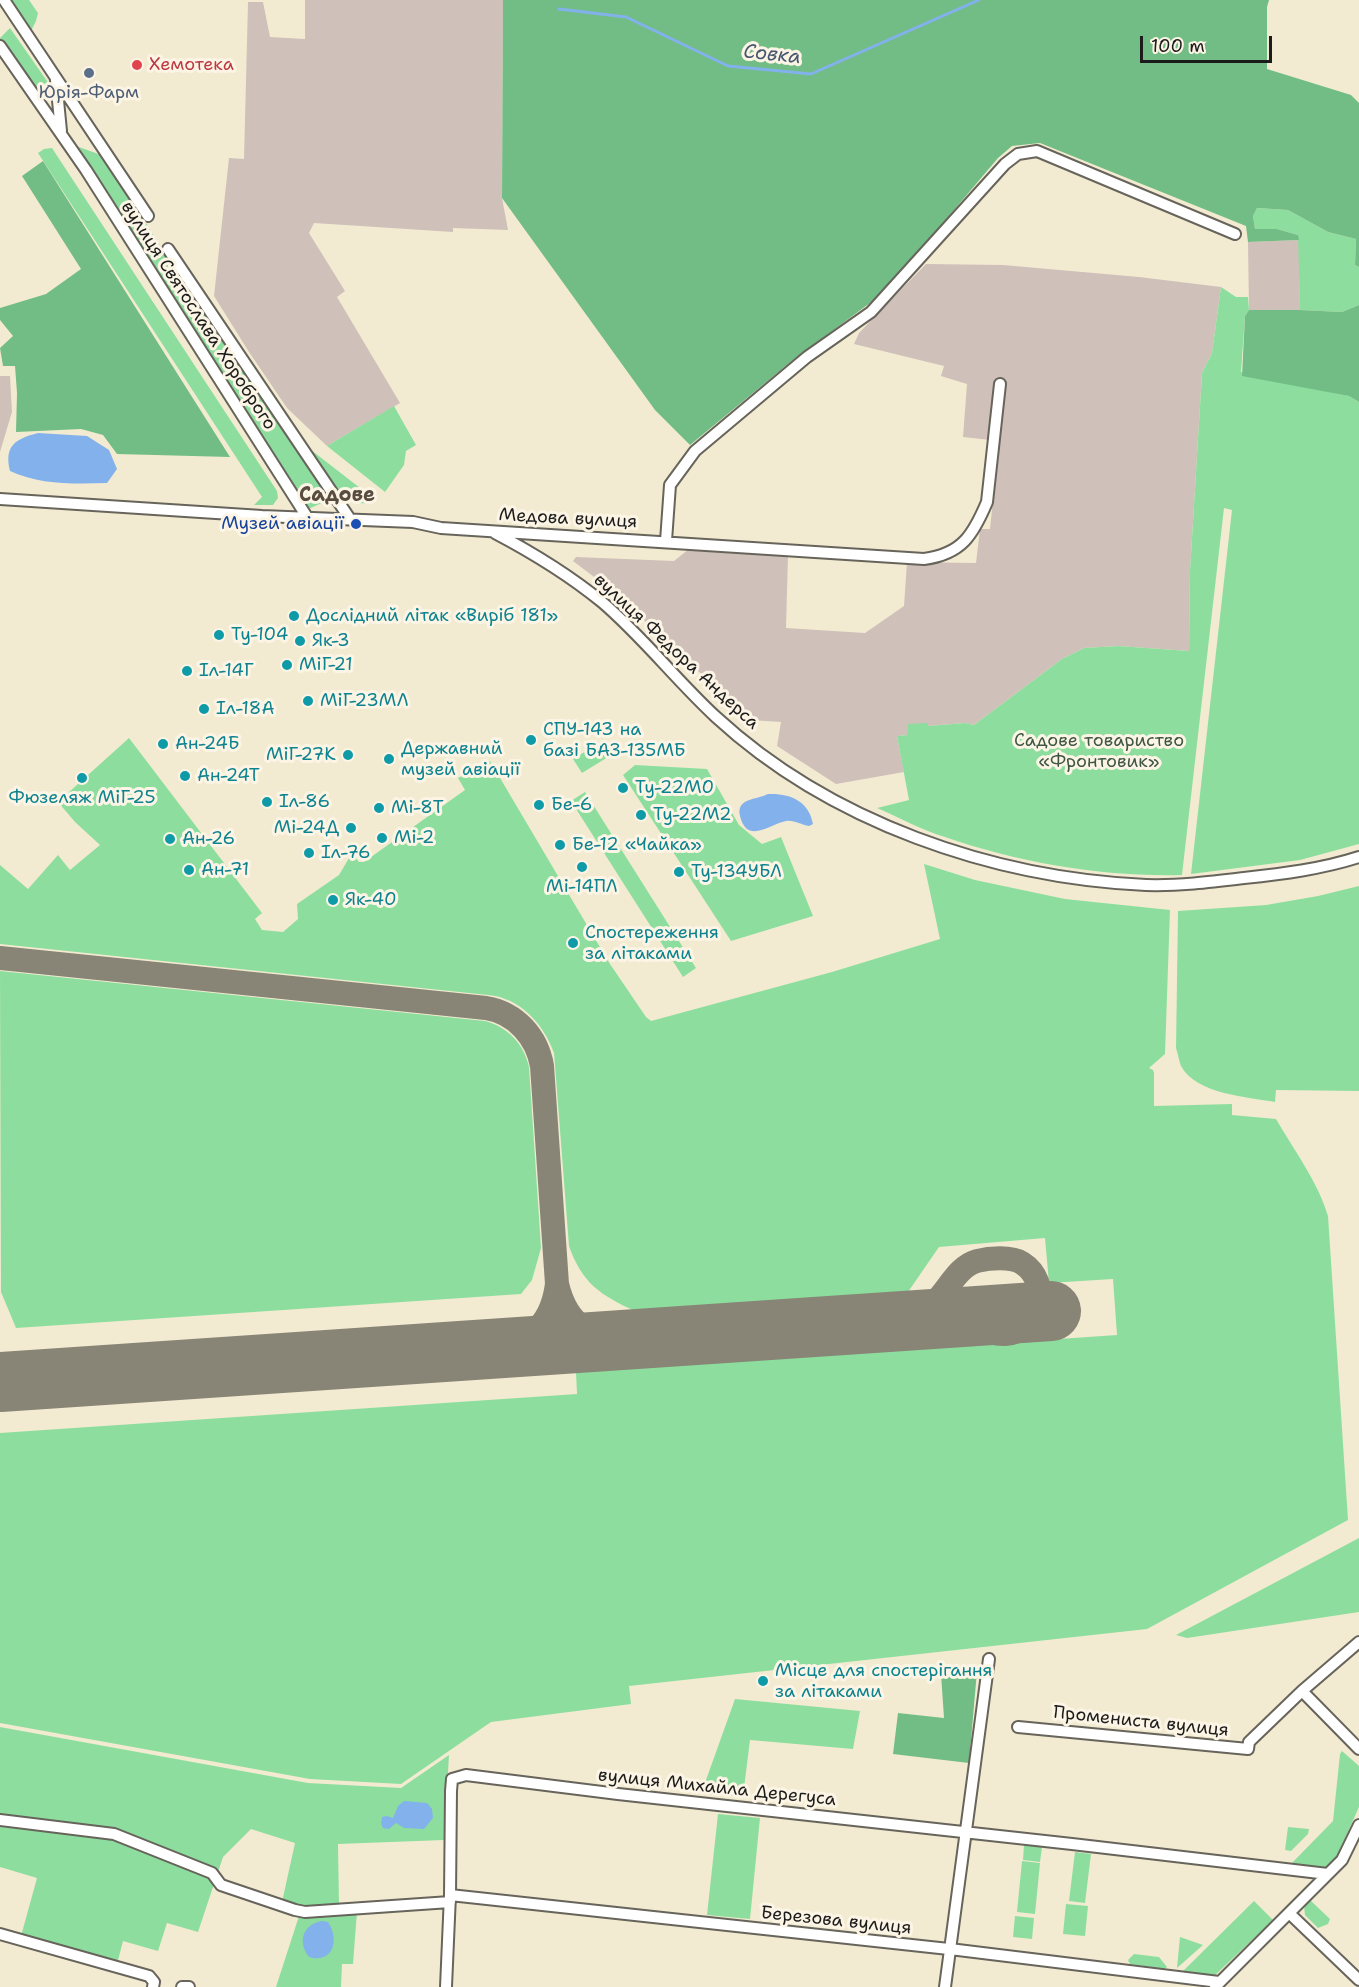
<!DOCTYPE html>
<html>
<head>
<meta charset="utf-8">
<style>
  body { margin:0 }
  #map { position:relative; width:1359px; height:1987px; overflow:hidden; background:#f3ebd1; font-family:"Shantell Sans",sans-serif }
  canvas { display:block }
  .scale { position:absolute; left:1140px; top:36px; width:132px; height:27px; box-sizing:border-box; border:3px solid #1c1c1c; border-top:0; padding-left:8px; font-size:18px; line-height:21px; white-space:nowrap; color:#1c1c1c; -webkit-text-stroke:4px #fcf5e5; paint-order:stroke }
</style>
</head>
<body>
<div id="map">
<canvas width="1359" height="1987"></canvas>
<div class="scale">100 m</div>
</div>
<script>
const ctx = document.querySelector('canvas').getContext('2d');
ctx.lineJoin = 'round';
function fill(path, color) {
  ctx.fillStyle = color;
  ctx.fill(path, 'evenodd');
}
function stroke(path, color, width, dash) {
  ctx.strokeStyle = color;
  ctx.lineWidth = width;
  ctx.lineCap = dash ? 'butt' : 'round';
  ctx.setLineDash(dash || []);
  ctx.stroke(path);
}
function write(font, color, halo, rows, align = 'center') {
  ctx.font = font + ' "Shantell Sans",sans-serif';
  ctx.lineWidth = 6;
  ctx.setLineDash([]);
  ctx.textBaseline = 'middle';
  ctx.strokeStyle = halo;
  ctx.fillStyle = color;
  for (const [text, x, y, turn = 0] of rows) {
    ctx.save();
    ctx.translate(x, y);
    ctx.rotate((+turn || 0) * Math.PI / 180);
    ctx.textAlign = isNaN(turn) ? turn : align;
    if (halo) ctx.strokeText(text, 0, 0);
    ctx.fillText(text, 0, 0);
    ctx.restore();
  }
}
const industrial = new Path2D(`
  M 305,0 L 503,0 L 502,198 L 508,230 L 453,228 L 453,232 L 314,223 L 309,233 L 345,291 L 337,297 L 400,403 L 327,446 L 287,408 L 249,352 L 214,296 L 229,158 L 244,159 L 248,2 L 263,2 L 270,37 L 305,39 Z
  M 1299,240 L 1300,310 L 1249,310 L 1248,242 Z
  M 926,264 L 1003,265 L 1139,277 L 1221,287 L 1212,353 L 1202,373 L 1190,571 L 1189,651 L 1118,646 L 1084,648 L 1062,659 L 974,725 L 965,723 L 928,726 L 909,735 L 897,736 L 904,772 L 836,784 L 777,746 L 781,722 L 750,720 L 614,592 L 573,561 L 576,557 L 674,561 L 689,549 L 788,555 L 786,628 L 865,633 L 904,606 L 907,562 L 976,563 L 980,529 L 990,529 L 999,441 L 963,437 L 967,384 L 941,376 L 944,366 L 854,344 L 859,333 Z
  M 0,376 L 10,376 L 12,412 L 0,452 Z`);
const green = new Path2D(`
  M 8,0 L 29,0 L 38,13 L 36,21 L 30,33 Z
  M 10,28 L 47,81 L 47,85 L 41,91 L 26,77 L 0,41 L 0,38 Z
  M 76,146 L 104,156 L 164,252 L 324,490 L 322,503 L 308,509 Z
  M 52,148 L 277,491 L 278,498 L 273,505 L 254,505 L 262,497 L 38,153 L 44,149 Z
  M 1257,208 L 1288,210 L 1328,232 L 1356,239 L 1355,265 L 1359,267 L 1359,305 L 1342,312 L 1300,310 L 1298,235 L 1277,229 L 1255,229 L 1253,216 Z
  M 1221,287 L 1236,297 L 1248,297 L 1249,310 L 1245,316 L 1241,372 L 1349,396 L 1359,402 L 1359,844 L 1300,860 L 1191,874 L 1232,510 L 1224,508 L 1182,875 C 1103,877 1020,863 945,837 C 922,830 900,818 877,808 L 909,800 L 897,736 L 908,735 L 908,724 L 928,723 L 928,726 L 965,723 L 974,725 L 1062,659 L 1084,648 L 1118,646 L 1189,651 L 1190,571 L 1202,373 L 1212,353 Z
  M 394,406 L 416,445 L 406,451 L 404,465 L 385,492 L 327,446 Z
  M 306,446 L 369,495 L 370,502 C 360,506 341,500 334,492 C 323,480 314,460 306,446 Z
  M 129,738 L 262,913 L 255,919 L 262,930 L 283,932 L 298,919 L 297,904 L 339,875 L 352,853 L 359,862 L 364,862 L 465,790 L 458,778 L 490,761 L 610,964 L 646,1017 L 651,1021 L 832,972 L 940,939 L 924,864 L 975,880 L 1065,899 L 1170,910 L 1165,1054 L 1149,1068 L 1153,1070 L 1154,1073 L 1154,1106 L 1232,1104 L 1232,1115 L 1276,1119 C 1294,1150 1318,1182 1328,1216 L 1348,1520 L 1147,1629 L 629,1686 L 631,1704 L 491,1722 L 401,1784 L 310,1779 L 0,1723 L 0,1433 L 577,1394 L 576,1372 L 1117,1335 L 1113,1279 L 1049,1283 L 1045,1238 L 939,1247 L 908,1292 L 635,1311 C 600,1295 582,1283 569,1246 L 554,1053 C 543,1023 520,998 488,995 L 0,944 L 0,865 L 28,889 L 58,855 L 70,870 L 100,845 L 75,822 L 58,802 Z
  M 599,743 L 608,757 L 582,773 L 573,759 Z
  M 635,765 L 707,769 L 739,825 L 762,844 L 781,837 L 813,916 L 731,941 L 623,775 Z
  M 585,792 L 696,968 L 683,977 L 571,801 Z
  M 1359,886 L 1359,1091 L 1276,1090 L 1275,1102 C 1247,1097 1196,1094 1181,1066 C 1179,1061 1178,1054 1176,1048 L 1178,911 L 1266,905 L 1318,896 Z
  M 0,971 L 485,1021 C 508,1027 524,1044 529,1067 L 541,1248 L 532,1280 L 521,1294 L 16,1328 L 1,1292 Z
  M 1359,1538 L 1359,1612 L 1187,1638 L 1176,1635 Z
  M 735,1699 L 860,1711 L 853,1749 L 750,1740 L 743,1796 L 701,1794 Z
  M 0,1727 L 308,1783 L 401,1788 L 449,1755 L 444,1840 L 338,1844 L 339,1906 L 307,1909 L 282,1902 L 295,1843 L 251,1829 L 223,1857 L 198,1932 L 167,1923 L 158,1951 L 123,1941 L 117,1964 L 21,1936 L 37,1878 L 0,1867 Z
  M 1342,1751 L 1359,1766 L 1359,1807 L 1337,1856 L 1324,1869 L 1289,1866 L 1333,1821 L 1340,1754 Z
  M 718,1814 L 760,1818 L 750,1919 L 707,1915 Z
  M 1288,1827 L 1309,1829 L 1308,1834 L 1291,1851 L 1285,1850 Z
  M 1024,1845 L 1042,1847 L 1040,1862 L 1023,1860 Z
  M 1075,1852 L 1091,1854 L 1085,1903 L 1069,1901 Z
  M 1022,1861 L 1040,1863 L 1035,1914 L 1017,1912 Z
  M 1310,1900 L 1330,1919 L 1328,1924 L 1318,1928 L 1305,1915 L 1304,1906 Z
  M 1254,1901 L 1273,1920 L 1211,1979 L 1179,1975 Z
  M 1066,1904 L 1088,1906 L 1085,1936 L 1063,1934 Z
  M 357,1912 L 353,1964 L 342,1964 L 341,1987 L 276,1987 L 299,1916 Z
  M 1015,1916 L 1034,1918 L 1032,1939 L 1013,1937 Z
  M 1180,1937 L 1203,1945 L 1177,1968 Z
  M 1134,1954 L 1159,1957 L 1167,1967 L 1165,1969 L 1130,1964 L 1128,1960 Z`);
const forest = new Path2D(`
  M 503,0 L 1269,0 L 1267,7 L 1267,69 L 1351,95 L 1359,103 L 1359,267 L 1355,265 L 1356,239 L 1328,232 L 1288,210 L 1257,208 L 1253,216 L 1255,229 L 1277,229 L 1298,235 L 1299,240 L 1248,242 L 1246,226 L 1040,143 L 1012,146 L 998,158 L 915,256 L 874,300 L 793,360 L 690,445 L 655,410 L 502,198 Z
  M 43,161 L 230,457 L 117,454 L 103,435 L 81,429 L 16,432 L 17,393 L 15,366 L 3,366 L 0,348 L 13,336 L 0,320 L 0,308 L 46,294 L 81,269 L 22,176 Z
  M 1359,305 L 1359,402 L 1349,396 L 1242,376 L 1245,316 L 1249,310 L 1300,310 L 1342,312 Z
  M 977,1671 L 969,1763 L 893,1754 L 898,1713 L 944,1718 L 941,1674 Z`);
const water = new Path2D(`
  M 38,433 L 87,436 L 109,450 L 117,469 L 107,483 C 74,484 40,485 10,471 C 4,446 15,439 38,433 Z
  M 768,794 C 790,793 809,801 813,824 L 809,826 C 801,825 795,820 786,821 C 770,824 747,845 740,816 C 736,798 756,800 768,794 Z
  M 404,1801 L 427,1803 L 432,1809 L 433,1818 L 424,1829 L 404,1828 L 396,1823 L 389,1829 L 383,1828 L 381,1824 L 382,1817 L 387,1816 L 393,1818 L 398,1806 Z
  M 322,1921 L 328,1922 C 340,1940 333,1964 309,1957 C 297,1942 303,1924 322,1921 Z`);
const stream = new Path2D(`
  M 559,9 L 626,17 L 728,66 L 811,74 L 979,0`);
const taxiway = new Path2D(`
  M 0,958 L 486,1008 C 516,1013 537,1037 542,1066 L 557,1284 C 568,1331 596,1340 640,1339
  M 894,1322 C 909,1318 924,1313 935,1302 C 948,1290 958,1266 977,1261 C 989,1258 1011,1256 1022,1263 C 1052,1282 1042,1332 1005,1334 C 990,1335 980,1326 967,1322 C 961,1320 955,1319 949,1318
  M 498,1348 C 534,1339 552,1322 557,1284`);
const runway = new Path2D(`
  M 0,1382 L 1051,1311`);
const minor = new Path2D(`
  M 4,0 L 148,216
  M 0,46 L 86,170 L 307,517
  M 56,80 L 61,131
  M 168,249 L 350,519
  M 0,499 L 262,516 L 413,522 L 441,528 L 924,559 C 962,554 973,535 987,502 L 1000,384
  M 495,533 C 533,553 569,575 602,602 C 643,637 676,680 716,717 C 830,822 992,878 1146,885 C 1179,886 1211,882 1244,878 C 1282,874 1322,869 1359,857
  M 666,541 L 670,485 L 695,451 L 807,357 L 871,312 L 1005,164 L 1018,154 L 1037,151 L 1235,234
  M 1302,1691 L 1359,1749
  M 1018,1727 L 1248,1749 L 1249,1742 L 1302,1691 L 1359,1642
  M 0,1820 L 114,1834 L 212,1873 L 221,1885 L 295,1910 L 305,1912 L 450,1902
  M 450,1895 L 958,1950 L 1219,1982
  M 1289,1913 L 1359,1980
  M 0,1934 L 149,1976 L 154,1982 L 153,1987
  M 182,1987 L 189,1987
  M 446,1987 L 450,1895 L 451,1791 L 452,1779 L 466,1775 L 618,1794 L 1072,1844 L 1328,1874
  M 945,1987 L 989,1659
  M 1215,1987 L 1342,1860 L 1359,1825`);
const markers = [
  [137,65,6,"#e0444e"],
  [89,73,6,"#5c6f8a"],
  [356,524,6,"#1a4fb4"],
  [294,616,6,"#0f9aa8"],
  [219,635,6,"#0f9aa8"],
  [300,641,6,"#0f9aa8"],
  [287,665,6,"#0f9aa8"],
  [187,671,6,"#0f9aa8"],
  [308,701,6,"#0f9aa8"],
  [204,709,6,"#0f9aa8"],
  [531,740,6,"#0f9aa8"],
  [163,744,6,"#0f9aa8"],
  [348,755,6,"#0f9aa8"],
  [389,759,6,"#0f9aa8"],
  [185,776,6,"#0f9aa8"],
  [82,778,6,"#0f9aa8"],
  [623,788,6,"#0f9aa8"],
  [267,802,6,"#0f9aa8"],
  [539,805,6,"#0f9aa8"],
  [379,808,6,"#0f9aa8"],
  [641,815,6,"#0f9aa8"],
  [351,828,6,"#0f9aa8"],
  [382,838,6,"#0f9aa8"],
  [170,839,6,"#0f9aa8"],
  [560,845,6,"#0f9aa8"],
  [309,853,6,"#0f9aa8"],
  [582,867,6,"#0f9aa8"],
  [189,870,6,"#0f9aa8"],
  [679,872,6,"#0f9aa8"],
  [333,900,6,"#0f9aa8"],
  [573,943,6,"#0f9aa8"],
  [763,1681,6,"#0f9aa8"]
];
const healthNames = [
  ["Хемотека",149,65]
];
const serviceNames = [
  ["Юрія-Фарм",89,93]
];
const streetNames = [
  ["вулиця Святослава Хороброго",198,316,57],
  ["Медова вулиця",568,519,3],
  ["вулиця Федора Андерса",676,652,43],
  ["Промениста вулиця",1141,1722,6],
  ["вулиця Михайла Дерегуса",717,1788,6],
  ["Березова вулиця",836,1921,6]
];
const transitNames = [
  ["Музей авіації",344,524]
];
const cultureNames = [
  ["Дослідний літак «Виріб 181»",306,616],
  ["Ту-104",231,635],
  ["Як-3",312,641],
  ["МіГ-21",299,665],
  ["Іл-14Г",199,671],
  ["МіГ-23МЛ",320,701],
  ["Іл-18А",216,709],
  ["СПУ-143 на",543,730],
  ["базі БАЗ-135МБ",543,751],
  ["Ан-24Б",175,744],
  ["Державний",401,749],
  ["музей авіації",401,770],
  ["МіГ-27K",336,755,"right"],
  ["Ан-24Т",197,776],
  ["Ту-22М0",635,788],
  ["Фюзеляж МіГ-25",82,798,"center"],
  ["Іл-86",279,802],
  ["Бе-6",551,805],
  ["Мі-8Т",391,808],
  ["Ту-22М2",653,815],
  ["Мі-24Д",339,828,"right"],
  ["Мі-2",394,838],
  ["Ан-26",182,839],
  ["Бе-12 «Чайка»",572,845],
  ["Іл-76",321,853],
  ["Ан-71",201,870],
  ["Ту-134УБЛ",691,872],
  ["Мі-14ПЛ",582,887,"center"],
  ["Як-40",345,900],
  ["Спостереження",585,933],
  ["за літаками",585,954],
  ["Місце для спостерігання",775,1671],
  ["за літаками",775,1692]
];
const parkNames = [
  ["Садове товариство",1099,741],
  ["«Фронтовик»",1099,762]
];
const waterNames = [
  ["Совка",772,55,6]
];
const neighbourhoodNames = [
  ["Садове",337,496]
];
fill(industrial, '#cfc0ba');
fill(green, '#8dde9e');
fill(forest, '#72bd85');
fill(water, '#82b1ec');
stroke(stream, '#82b1ec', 3);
stroke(taxiway, '#888476', 24);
stroke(runway, '#888476', 60);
stroke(minor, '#67645b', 14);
stroke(minor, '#fff', 10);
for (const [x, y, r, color] of markers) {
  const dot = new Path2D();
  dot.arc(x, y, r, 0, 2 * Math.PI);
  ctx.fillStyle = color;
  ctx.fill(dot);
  stroke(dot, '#fcf5e5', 2);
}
write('18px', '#be3a42', '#fcf5e5', healthNames, 'left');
write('18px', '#4e5e75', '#fcf5e5', serviceNames);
write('18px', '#1c1c1c', '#fcf5e5', streetNames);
write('18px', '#164399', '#fcf5e5', transitNames, 'right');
write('18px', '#0d838f', '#fcf5e5', cultureNames, 'left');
write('18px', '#3e5643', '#fcf5e5', parkNames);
write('italic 20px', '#45586f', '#fcf5e5', waterNames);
write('bold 20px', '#584b40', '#fcf5e5', neighbourhoodNames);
</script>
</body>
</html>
